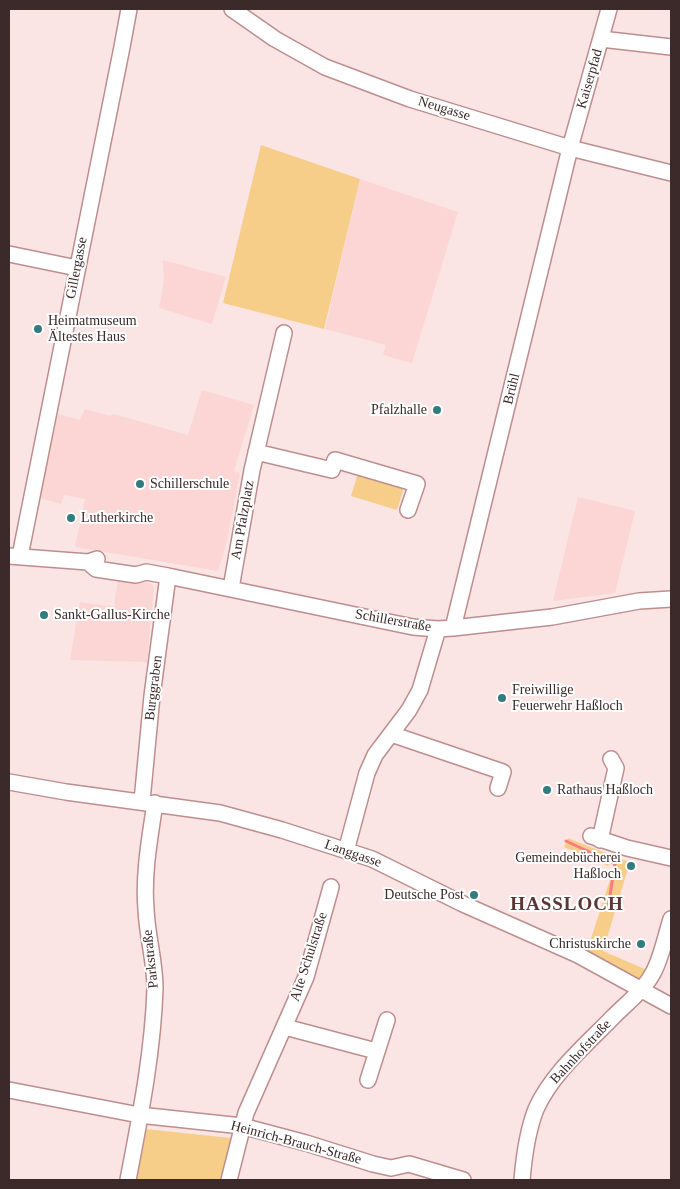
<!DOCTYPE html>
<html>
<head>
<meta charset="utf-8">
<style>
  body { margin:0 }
  #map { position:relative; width:680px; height:1189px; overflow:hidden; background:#fae5e4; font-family:"Times New Roman",serif }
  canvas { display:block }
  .frame { position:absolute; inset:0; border:10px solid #3c2929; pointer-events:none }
</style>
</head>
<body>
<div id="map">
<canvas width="680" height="1189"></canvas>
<div class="frame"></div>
</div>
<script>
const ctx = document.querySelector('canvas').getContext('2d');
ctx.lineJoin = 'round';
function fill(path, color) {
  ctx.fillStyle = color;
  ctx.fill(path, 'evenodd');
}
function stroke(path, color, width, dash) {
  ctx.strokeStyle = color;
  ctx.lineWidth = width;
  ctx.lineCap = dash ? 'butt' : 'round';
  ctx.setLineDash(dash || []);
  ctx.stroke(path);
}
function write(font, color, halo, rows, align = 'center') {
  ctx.font = font + ' "Times New Roman",serif';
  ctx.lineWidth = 4;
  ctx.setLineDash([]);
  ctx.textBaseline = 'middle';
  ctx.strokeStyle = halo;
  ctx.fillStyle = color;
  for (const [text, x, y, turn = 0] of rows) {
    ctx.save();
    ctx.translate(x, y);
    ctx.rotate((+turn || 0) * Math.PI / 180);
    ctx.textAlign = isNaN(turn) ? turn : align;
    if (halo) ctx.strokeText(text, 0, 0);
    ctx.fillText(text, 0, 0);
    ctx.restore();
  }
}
const built = new Path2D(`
  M 360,179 L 458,212 L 412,363 L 383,355 L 386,345 L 325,329 Z
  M 163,260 L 226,277 L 212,324 L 159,308 L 164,281 Z
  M 202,390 L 254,405 L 234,471 L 240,473 L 226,545 L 218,571 L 75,547 L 85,499 L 64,495 L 61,504 L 39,498 L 58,414 L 80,420 L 85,409 L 110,416 L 113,414 L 188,435 Z
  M 578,497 L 635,511 L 615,593 L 553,601 Z
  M 118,577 L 150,583 L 154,587 L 147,662 L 70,660 L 80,602 L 114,607 Z`);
const green = new Path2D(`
  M 261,145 L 360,179 L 324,329 L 223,303 Z
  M 358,473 L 404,487 L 397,510 L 351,496 Z
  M 568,838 L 613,856 L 608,866 L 564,847 Z
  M 617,858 L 630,862 L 603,951 L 647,970 L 640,984 L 586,954 Z
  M 145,1129 L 231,1138 L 222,1180 L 135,1180 Z`);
const stream = new Path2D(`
  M 566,841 L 615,864 L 608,907`);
const minor = new Path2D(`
  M 232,9 L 275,39 L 325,67 L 410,99 L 570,148 L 671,173
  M 601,39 L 671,47
  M 9,254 L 77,268
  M 256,452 L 332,470 L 335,460 L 417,484 L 408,510
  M 9,556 L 88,562 L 97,559
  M 20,556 L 122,47 L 129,9
  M 88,562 L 96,569 L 136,575 L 146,572 L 168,576 L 413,627 L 438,629 L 453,628 L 552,617 L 639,601 L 671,599
  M 231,588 L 252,470 L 284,333
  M 453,628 L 570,148 L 609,9
  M 391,734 L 503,772 L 498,788
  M 9,782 L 66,792 L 220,813 L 282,830 L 372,859 L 463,904 L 578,955 L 671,1006
  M 142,801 L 152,696 L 168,576
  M 591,836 L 627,848 L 671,858
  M 600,840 L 616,768 L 611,759
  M 346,851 L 367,773 L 375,755 L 409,710 L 420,690 L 438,629
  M 285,1027 L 376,1051
  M 368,1080 L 387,1020
  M 9,1090 L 139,1115 L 242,1126 L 306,1143 L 373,1164 L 391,1168 L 409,1164 L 463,1180
  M 128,1180 C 140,1117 153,1053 155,988 C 155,961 147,936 146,909 C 143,874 150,837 155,803
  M 229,1180 L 246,1113 L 306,977 L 331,887
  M 522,1180 C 524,1156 527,1132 536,1109 C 553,1072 586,1045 614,1016 C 627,1003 644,990 653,973 C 661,959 666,935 671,919`);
const markers = [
  [38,329,5,"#327b7f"],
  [437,410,5,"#327b7f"],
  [140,484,5,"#327b7f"],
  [71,518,5,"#327b7f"],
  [44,615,5,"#327b7f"],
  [502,698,5,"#327b7f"],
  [547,790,5,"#327b7f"],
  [631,866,5,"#327b7f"],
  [474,895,5,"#327b7f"],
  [641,944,5,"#327b7f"]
];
const streetNames = [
  ["Kaiserpfad",590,79,-74],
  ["Neugasse",444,109,17],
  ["Gillergasse",77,268,-79],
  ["Brühl",512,389,-76],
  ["Am Pfalzplatz",243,520,-80],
  ["Schillerstraße",393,621,10],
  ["Burggraben",154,688,-83],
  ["Langgasse",353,854,19],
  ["Alte Schulstraße",309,957,-72],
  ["Parkstraße",151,959,-96],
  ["Bahnhofstraße",581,1052,-47],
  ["Heinrich-Brauch-Straße",296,1143,15]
];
const poiNames = [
  ["Heimatmuseum",48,321],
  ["Ältestes Haus",48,337],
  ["Pfalzhalle",427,410,"right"],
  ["Schillerschule",150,484],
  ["Lutherkirche",81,518],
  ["Sankt-Gallus-Kirche",54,615],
  ["Freiwillige",512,690],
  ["Feuerwehr Haßloch",512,706],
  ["Rathaus Haßloch",557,790],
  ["Gemeindebücherei",621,858,"right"],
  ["Haßloch",621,874,"right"],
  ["Deutsche Post",464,895,"right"],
  ["Christuskirche",631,944,"right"]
];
const districtNames = [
  ["HASSLOCH",567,905]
];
fill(built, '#fbd6d5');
fill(green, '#f6ce8a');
stroke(stream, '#fd7b7f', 3);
stroke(minor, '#be8e8d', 18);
stroke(minor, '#fff', 15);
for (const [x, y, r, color] of markers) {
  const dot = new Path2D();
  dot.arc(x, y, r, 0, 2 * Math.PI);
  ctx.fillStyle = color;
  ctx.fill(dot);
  stroke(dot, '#fff', 2);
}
write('14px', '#3c2929', '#fff', streetNames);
write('14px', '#3c2929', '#fff', poiNames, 'left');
ctx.letterSpacing = '1px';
write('bold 19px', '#5e3636', '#fff', districtNames);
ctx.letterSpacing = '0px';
</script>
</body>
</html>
